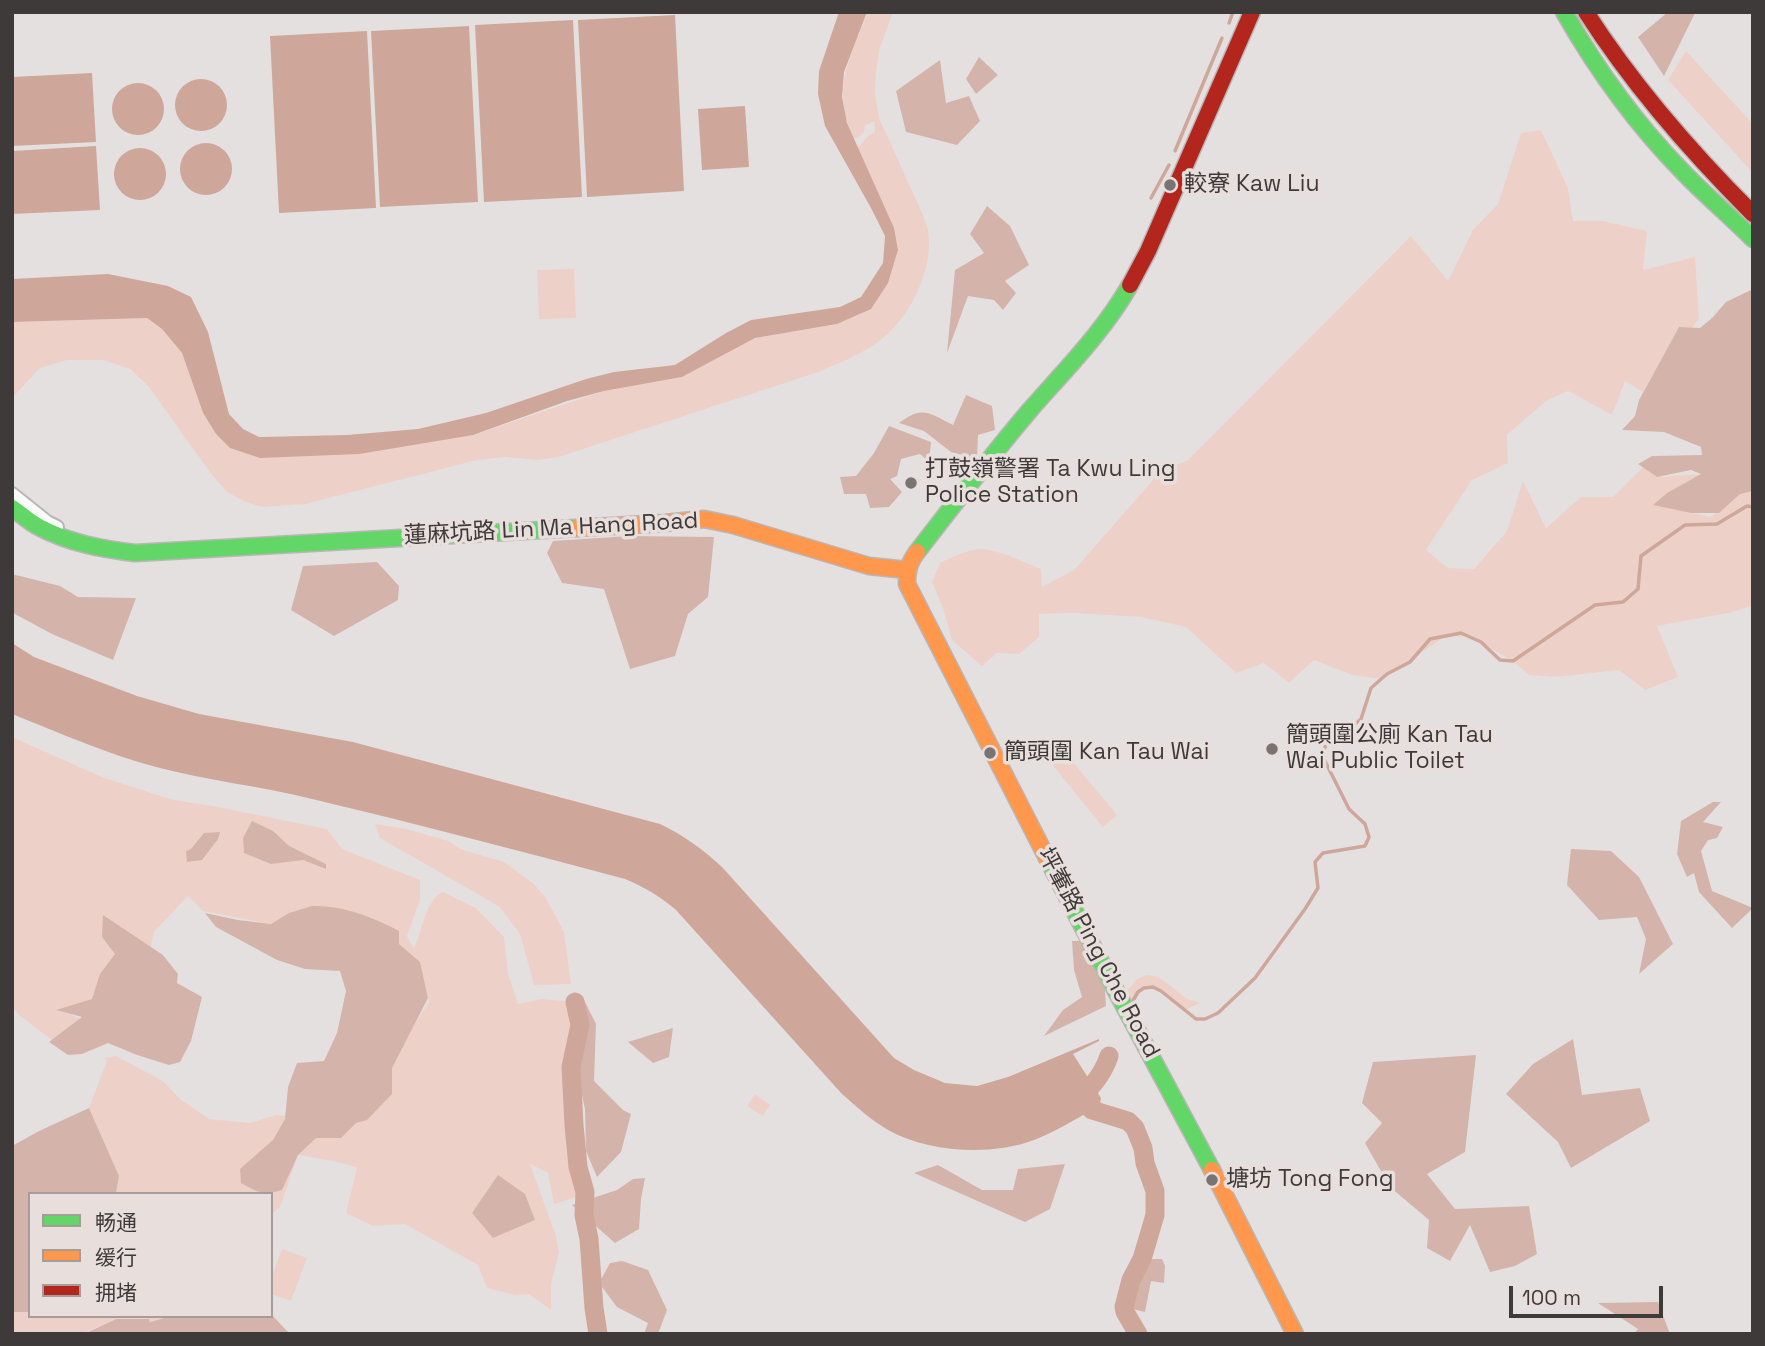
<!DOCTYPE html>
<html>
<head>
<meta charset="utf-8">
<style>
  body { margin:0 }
  #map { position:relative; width:1765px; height:1346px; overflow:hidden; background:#e5e0e0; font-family:"Space Grotesk","Noto Sans SC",sans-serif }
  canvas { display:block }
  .frame { position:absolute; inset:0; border:14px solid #3e3a39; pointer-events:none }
  .legend { position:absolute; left:28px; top:1192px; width:245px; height:126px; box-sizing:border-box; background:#e8dfdd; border:2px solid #a49d9b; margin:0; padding:9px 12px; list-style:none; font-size:21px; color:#3e3a39 }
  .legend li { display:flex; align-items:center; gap:14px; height:35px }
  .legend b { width:35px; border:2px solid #a49d9b }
  .scale { position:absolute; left:1509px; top:1286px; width:154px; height:32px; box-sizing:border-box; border:4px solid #3e3a39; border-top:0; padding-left:9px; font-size:21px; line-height:24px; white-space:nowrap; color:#3e3a39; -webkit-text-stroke:5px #e8dfdd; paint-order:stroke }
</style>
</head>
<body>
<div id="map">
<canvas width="1765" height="1346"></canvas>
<div class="frame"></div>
<ul class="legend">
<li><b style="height:9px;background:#63d668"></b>畅通</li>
<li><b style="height:9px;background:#ff974d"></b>缓行</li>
<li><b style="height:9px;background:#b3261e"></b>拥堵</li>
</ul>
<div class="scale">100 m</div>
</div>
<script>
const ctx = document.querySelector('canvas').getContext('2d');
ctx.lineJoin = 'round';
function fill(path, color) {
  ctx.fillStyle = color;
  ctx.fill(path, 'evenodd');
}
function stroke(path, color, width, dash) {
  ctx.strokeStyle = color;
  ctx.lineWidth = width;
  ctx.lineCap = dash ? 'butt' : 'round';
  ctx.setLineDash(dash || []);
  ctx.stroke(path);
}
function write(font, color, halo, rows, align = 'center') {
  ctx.font = font + ' "Space Grotesk","Noto Sans SC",sans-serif';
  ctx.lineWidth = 7;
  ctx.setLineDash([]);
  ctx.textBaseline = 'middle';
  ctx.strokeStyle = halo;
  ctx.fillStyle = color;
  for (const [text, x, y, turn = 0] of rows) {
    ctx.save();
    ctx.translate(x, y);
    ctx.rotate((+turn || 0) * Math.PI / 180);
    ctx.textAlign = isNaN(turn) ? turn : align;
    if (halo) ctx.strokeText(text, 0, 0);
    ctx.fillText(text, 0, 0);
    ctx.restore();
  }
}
const green = new Path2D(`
  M 868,12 L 893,12 L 879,51 L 876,72 L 875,93 L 879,118 L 923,215 C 924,220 927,225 928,230 C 935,269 909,320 878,342 C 845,366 790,381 751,394 C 687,415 623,436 559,457 L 538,460 L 505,457 L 477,460 L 305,504 L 263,507 L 245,502 L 227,492 L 212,475 L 149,387 L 130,369 L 103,360 L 67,360 L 40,368 L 12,398 L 12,322 L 147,318 L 162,329 L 182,353 L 203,414 L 216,434 L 230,448 L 473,435 L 604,391 L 682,377 L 755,338 L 837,324 L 870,309 L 888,282 L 898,250 L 894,230 L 858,148 L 868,136 L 875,132 L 874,121 L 865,126 L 864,132 L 858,138 L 853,138 C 831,88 850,59 868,12 Z
  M 1686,51 L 1753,124 L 1753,173 L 1668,80 Z
  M 1541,130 L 1568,188 L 1573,221 L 1603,221 L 1647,231 L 1643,270 L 1695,257 L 1699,319 L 1692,328 L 1679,327 L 1643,392 L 1625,381 L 1612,415 L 1568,391 L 1546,401 L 1507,435 L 1508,463 L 1472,480 L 1426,550 L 1448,568 L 1474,569 L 1507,531 L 1523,481 L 1546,528 L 1581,497 L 1613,497 L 1643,467 L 1658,477 L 1702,474 L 1654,505 L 1710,517 L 1723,509 L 1744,489 L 1753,488 L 1753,606 L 1728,613 L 1657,626 L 1678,677 L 1645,690 L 1619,670 L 1556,677 L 1529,675 L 1513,661 L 1471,637 L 1446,636 L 1381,679 L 1352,675 L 1314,660 L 1289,683 L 1264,663 L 1236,673 L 1186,627 L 1141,617 L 1073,613 L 1039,614 L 1039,637 L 1019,654 L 997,653 L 982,666 L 952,640 L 943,608 L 932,582 L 940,563 C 950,558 971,548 982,549 C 998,550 1027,563 1041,569 L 1042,587 L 1074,570 L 1161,471 L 1188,460 L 1411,236 L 1448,281 L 1473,230 L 1498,204 L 1521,133 Z
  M 574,269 L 576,318 L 539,319 L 537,270 Z
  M 12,737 L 102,777 L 173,800 L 213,806 L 327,829 L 342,849 L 420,880 L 420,900 L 407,936 L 414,949 C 422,932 425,900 443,892 L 476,908 L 504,937 L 508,974 L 518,1004 L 542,999 L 575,1002 L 580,1025 L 571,1067 L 578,1162 L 593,1192 L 554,1204 L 548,1173 L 530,1164 L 556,1236 L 559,1253 L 551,1284 L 551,1310 L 529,1294 L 515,1295 L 487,1288 L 478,1265 L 405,1224 L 373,1226 L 346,1213 L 357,1168 L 342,1163 L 298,1155 L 280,1207 L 271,1215 L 271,1194 L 116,1194 L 119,1176 L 89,1108 L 107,1061 L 104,1058 L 116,1056 L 163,1081 L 180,1099 L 209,1119 L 250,1123 L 276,1115 L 350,1122 L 391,1062 L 429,1002 L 423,976 L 271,924 L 203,911 L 188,896 L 154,932 L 150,950 L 92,1003 L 58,1010 L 84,1020 L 52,1040 L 19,1015 L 12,1006 Z
  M 1063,750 L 1117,815 L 1103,827 L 1049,761 Z
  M 375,824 L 406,829 L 449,841 L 460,849 L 504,862 L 534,884 L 546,898 L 564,932 L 571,984 L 534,985 L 520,934 L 500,907 L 380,838 Z
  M 1146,975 C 1164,975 1174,991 1188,999 C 1192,1001 1196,1001 1200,1003 L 1185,1010 C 1174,1002 1155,980 1141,990 C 1136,993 1134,999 1131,1004 L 1125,993 L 1137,979 Z
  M 755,1094 L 770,1105 L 763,1116 L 747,1106 Z
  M 282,1249 L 307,1258 L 291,1301 L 271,1294 L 271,1278 Z
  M 12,1311 L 30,1311 L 30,1316 L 171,1316 L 149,1322 L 116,1319 L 81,1334 L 12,1334 Z`);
const forest = new Path2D(`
  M 1668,12 L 1695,13 L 1664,76 L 1638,37 Z
  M 979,57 L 998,75 L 976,94 L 966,79 Z
  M 940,60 L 946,103 L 969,96 L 980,121 L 957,145 L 906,132 L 896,91 Z
  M 987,206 L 1010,226 L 1029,265 L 1005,281 L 1016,293 L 1003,310 L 994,300 L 968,296 L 947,353 L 955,270 L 984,253 L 970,234 Z
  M 1753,289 L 1753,491 L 1740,494 L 1719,513 L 1691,513 L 1653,505 L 1667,493 L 1701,474 L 1691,470 L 1657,477 L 1638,464 L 1652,456 L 1702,455 L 1701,447 L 1664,432 L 1622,430 L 1635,416 L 1639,400 L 1679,327 L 1700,328 L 1712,318 L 1726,302 Z
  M 966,395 L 992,406 L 995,430 L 978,435 L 977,459 L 951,452 L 924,431 L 899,423 C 922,405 930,413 953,425 Z
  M 889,426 L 931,442 L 929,462 L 920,454 L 901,459 L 897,476 L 890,479 L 902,492 L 889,507 L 870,508 L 866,494 L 844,494 L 840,477 L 856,476 L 874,453 Z
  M 629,536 L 714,537 L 708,597 L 688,614 L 675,656 L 630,669 L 604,589 L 562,583 L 547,553 L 553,541 Z
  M 377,562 L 399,586 L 398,600 L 334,636 L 291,610 L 303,566 Z
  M 12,574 L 60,586 L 78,597 L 136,598 L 113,660 L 52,634 L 13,613 Z
  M 1713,802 L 1721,802 L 1703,822 L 1723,827 L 1717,838 L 1708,840 L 1701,851 L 1712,891 L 1753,908 L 1732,928 L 1699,892 L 1694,873 L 1687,877 L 1677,854 L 1681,821 Z
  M 252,821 L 273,831 L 289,846 L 326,864 L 326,869 L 303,860 L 271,864 L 244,853 L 243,838 Z
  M 220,832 L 218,839 L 202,860 L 187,862 L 186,851 L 191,849 L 204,833 Z
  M 1571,849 L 1611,851 L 1639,877 L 1673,944 L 1639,974 L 1646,939 L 1637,917 L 1599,920 L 1567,885 Z
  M 312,906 C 342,905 373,917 399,931 L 399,944 L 420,962 L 428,998 L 392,1068 L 392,1094 L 367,1120 L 356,1123 L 341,1138 L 316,1138 L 298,1155 L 282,1190 C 262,1196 258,1192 241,1183 L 240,1169 L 273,1140 L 285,1119 L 288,1087 L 297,1063 L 324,1061 L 337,1033 L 346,991 L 340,971 L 305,969 L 277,960 L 216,927 L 205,913 L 238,920 L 271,924 L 289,913 Z
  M 103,915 L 163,955 L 178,974 L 177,983 L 202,997 L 191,1041 L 180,1062 L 169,1065 L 137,1055 L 108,1043 L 82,1054 L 68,1055 L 49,1042 L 82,1017 L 56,1010 L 92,999 L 100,974 L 115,954 L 102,937 Z
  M 1072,941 L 1085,941 L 1104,977 L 1106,1006 L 1044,1036 L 1063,1010 L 1082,997 L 1074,970 Z
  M 584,1000 L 596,1024 L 594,1081 L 623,1110 L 631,1114 L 621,1152 L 597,1177 L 586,1151 L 585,1109 L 578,1078 Z
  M 673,1028 L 669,1057 L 653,1063 L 628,1042 Z
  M 1573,1039 L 1582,1095 L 1640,1088 L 1650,1121 L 1571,1168 L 1558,1142 L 1506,1094 L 1533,1064 Z
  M 1476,1055 L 1465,1152 L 1427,1174 L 1455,1209 L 1529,1206 L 1537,1254 L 1515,1266 L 1490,1272 L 1470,1225 L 1450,1261 L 1427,1248 L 1429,1220 L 1390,1187 L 1365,1143 L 1382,1123 L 1362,1103 L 1373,1062 Z
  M 89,1108 L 119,1176 L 116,1194 L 30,1194 L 30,1312 L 12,1312 L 12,1146 L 39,1131 Z
  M 1065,1164 L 1050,1209 L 1025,1222 L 914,1173 L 938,1165 L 982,1190 L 1013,1190 L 1018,1169 Z
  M 498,1175 L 525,1194 L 535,1220 L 493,1238 L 472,1213 Z
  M 645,1178 L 641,1199 L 639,1229 L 615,1243 L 572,1205 L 617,1190 L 633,1179 Z
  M 1142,1259 L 1162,1259 L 1165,1266 L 1164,1283 L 1151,1281 L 1145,1312 L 1124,1307 L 1131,1280 Z
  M 622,1261 L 648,1270 L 667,1310 L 658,1334 L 644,1334 L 648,1323 L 617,1307 L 599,1283 L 610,1263 Z
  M 1658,1302 L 1670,1334 L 1634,1334 L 1638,1329 L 1598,1303 Z
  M 271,1314 L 287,1331 L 293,1334 L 84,1334 L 116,1319 L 149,1319 L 150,1322 L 171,1316 L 271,1316 Z`);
const water = new Path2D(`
  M 839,12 L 867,12 L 844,72 L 842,97 L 847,123 L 894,228 L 898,250 L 888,283 L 871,309 L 837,324 L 755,338 L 682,377 L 604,391 L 567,401 L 473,435 L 359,454 L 260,458 L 230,448 L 216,434 L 203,413 L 182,353 L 162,329 L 147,318 L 12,322 L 12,279 L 108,274 L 168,286 L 191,297 L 208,332 L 229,414 L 243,429 L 259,437 L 347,435 L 418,429 L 486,413 L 586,379 L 614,372 L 675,365 L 726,333 L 751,320 L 840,307 L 861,297 L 883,263 L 885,236 L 871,208 L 825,126 L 818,94 L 819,71 Z
  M 675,15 L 684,191 L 587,197 L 578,20 Z
  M 573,20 L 582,197 L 484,202 L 475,25 Z
  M 469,26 L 478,202 L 380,207 L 371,31 Z
  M 367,31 L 376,208 L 279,213 L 270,36 Z
  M 92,73 L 96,142 L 12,146 L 12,77 Z
  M175 105a26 26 0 1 1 52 0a26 26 0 1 1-52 0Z
  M112 109a26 26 0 1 1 52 0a26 26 0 1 1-52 0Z
  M 745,106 L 749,167 L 702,170 L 698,109 Z
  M180 169a26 26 0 1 1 52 0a26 26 0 1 1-52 0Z
  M 96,146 L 100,210 L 12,214 L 12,151 Z
  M114 174a26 26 0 1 1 52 0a26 26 0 1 1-52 0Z
  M 12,643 L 34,657 L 137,696 L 199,714 L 353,742 L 660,824 C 683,835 703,849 722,867 L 894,1058 L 914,1070 L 945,1083 L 977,1086 L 1008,1077 L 1099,1039 L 1099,1041 L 1073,1054 L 1101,1098 L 1100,1104 L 1092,1110 C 1074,1120 1053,1133 1034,1140 C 992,1156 929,1153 888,1130 C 871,1120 857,1107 842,1094 L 676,910 C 660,896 644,887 625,879 C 521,851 417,824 312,799 C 261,786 208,781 156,767 C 107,754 60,733 12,714 Z`);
const stream = new Path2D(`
  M 1229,23 L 1233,12
  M 1175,151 L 1222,38
  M 1151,198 L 1169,165
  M 1131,1004 L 1138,992 L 1144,988 L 1153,987 L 1161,991 L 1196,1019 L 1205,1019 L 1218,1013 L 1255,978 L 1305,909 L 1318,888 L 1315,862 L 1323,853 L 1365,846 L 1369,837 L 1365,824 L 1349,809 L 1322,755 L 1327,742 L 1344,734 L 1361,719 L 1371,688 L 1387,674 L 1410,662 L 1430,639 L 1461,633 L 1481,642 L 1500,660 L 1513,661 L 1595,605 L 1623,602 L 1638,589 L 1641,556 L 1685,525 L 1717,524 L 1747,506 L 1753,507`);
const river = new Path2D(`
  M 575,1002 L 580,1025 L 571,1067 L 574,1125 L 578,1167 L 585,1192 L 584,1215 L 589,1239 L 594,1308 L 598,1334
  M 1080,1098 L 1092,1110 L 1128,1121 L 1135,1128 L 1143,1148 L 1145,1163 L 1155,1191 L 1155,1215 L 1142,1259 L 1131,1280 L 1124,1307 L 1125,1312 L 1138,1334
  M 1074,1101 C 1090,1091 1103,1074 1109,1056`);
const street = new Path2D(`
  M 12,494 L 47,522 L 57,527`);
const fast = new Path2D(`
  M 1564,12 C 1597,70 1636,124 1683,172 C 1705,195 1730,216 1753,239
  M 12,508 C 21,514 29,522 39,527 C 69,543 102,549 135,553 L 577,528
  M 917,552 C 954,504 991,456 1030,410 C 1065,370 1104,331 1130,285
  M 1048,860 L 1115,989 L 1212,1170`);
const slow = new Path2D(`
  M 577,528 L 665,523 L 704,519 L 733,525 L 869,566 L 907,570
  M 917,552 C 909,563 907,570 907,584 L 1048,860
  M 1212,1170 L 1295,1334`);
const jam = new Path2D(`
  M 1586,12 C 1634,87 1691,152 1753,214
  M 1130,285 L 1148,251 L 1252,12`);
const markers = [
  [1170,185,7,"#787473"],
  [911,483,7,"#787473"],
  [1272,749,7,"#787473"],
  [990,753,7,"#787473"],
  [1212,1180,7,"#787473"]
];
const poiNames = [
  ["較寮 Kaw Liu",1184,185],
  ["打鼓嶺警署 Ta Kwu Ling",925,470],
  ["Police Station",925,496],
  ["簡頭圍公廁 Kan Tau",1286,736],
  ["Wai Public Toilet",1286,762],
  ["簡頭圍 Kan Tau Wai",1004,753],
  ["塘坊 Tong Fong",1226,1180]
];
const streetNames = [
  ["蓮麻坑路 Lin Ma Hang Road",551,529,-3],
  ["坪輋路 Ping Che Road",1098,953,62]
];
fill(green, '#edd1c8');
fill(forest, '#d4b4aa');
fill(water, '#cfa79a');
stroke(stream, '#cfa79a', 3.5);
stroke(river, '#cfa79a', 19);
stroke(street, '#bab6b5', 16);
stroke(fast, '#bab6b5', 19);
stroke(slow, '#bab6b5', 19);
stroke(jam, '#bab6b5', 19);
stroke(street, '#fbfafa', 12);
stroke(fast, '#63d668', 16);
stroke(slow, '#ff974d', 16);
stroke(jam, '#b3261e', 16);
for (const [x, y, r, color] of markers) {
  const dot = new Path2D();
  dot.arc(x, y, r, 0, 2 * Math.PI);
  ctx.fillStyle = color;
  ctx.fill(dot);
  stroke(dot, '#e8dfdd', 2.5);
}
write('23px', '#3e3a39', '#e8dfdd', poiNames, 'left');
write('23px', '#3e3a39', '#e8dfdd', streetNames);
</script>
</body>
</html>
